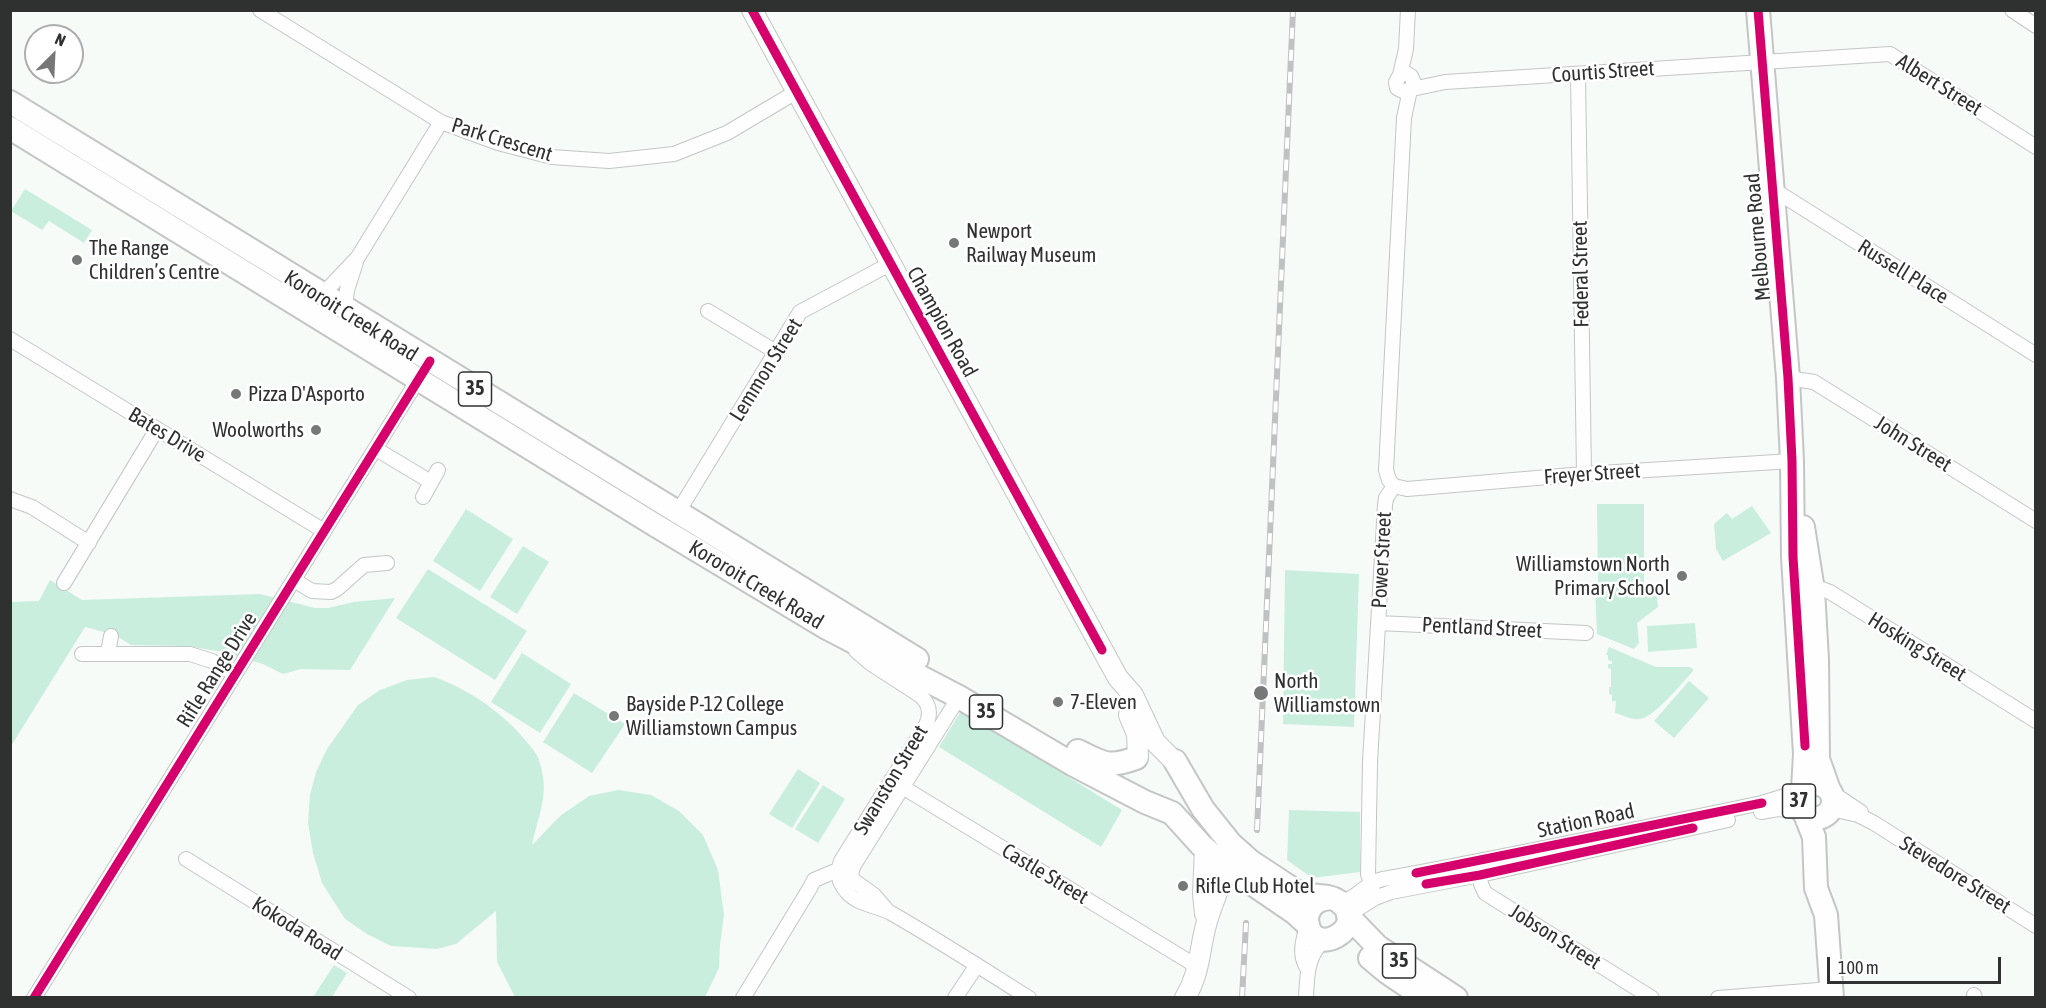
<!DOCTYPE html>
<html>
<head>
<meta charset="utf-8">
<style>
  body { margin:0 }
  #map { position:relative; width:2046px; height:1008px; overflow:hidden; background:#f6fbf8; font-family:"Asap Condensed",sans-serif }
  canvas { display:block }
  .frame { position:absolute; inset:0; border:12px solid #2f3130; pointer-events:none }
  .north { position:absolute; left:24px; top:24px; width:60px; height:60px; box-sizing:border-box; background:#fff; border:2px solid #acadac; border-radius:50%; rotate:24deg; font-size:16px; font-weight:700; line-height:24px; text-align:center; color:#2f3130 }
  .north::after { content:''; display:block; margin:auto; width:21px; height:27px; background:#757876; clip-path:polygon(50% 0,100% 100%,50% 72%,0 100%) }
  .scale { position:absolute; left:1827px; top:957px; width:174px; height:27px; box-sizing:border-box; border:3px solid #2f3130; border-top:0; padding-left:8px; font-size:18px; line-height:21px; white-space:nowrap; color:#2f3130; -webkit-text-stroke:4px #fff; paint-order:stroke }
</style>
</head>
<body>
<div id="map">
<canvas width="2046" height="1008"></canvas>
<div class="frame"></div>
<div class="north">N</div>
<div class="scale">100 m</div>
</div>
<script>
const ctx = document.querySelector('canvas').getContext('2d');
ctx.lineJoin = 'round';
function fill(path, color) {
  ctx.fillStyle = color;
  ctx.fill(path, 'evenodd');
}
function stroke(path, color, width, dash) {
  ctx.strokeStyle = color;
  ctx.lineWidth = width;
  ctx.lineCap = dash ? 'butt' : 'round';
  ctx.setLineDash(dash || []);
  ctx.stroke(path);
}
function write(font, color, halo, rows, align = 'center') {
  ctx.font = font + ' "Asap Condensed",sans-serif';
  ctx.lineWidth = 5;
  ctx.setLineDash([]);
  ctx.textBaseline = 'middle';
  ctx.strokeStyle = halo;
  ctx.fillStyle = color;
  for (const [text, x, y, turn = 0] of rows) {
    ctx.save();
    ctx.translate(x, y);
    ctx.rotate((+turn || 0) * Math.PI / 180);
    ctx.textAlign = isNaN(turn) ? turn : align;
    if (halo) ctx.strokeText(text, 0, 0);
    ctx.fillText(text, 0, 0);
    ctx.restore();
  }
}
const green = new Path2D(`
  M 25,189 L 92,230 L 84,243 L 49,221 L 42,230 L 11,211 Z
  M 1597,504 L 1644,504 L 1644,582 L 1598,582 Z
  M 1752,506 L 1771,533 L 1723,561 L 1716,549 L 1714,524 L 1727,513 L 1732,519 Z
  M 466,509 L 513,539 L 480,591 L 433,561 Z
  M 523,546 L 549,562 L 517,614 L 490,597 Z
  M 428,569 L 527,631 L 495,680 L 396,618 Z
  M 1285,570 L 1359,574 L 1354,727 L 1283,724 Z
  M 50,580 L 82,600 L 260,594 L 315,608 L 328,608 L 354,602 L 395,598 L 350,670 L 301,669 L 283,674 L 263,664 L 223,652 L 187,646 L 131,645 L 115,635 L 85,627 L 11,746 L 11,602 L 39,601 Z
  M 1595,587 L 1656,587 L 1658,607 L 1637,623 L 1639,643 L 1634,649 L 1597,634 Z
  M 1695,623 L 1697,648 L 1648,652 L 1647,626 Z
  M 1609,647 L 1656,667 L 1689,667 L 1693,669 L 1693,671 C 1682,683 1653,719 1639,719 C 1632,720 1622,715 1615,713 L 1616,701 L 1612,701 L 1612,695 L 1609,694 L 1609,687 L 1611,687 L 1611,669 L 1608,668 L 1608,664 L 1612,664 L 1612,661 L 1608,660 L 1608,655 L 1606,655 Z
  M 522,653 L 571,684 L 540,733 L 491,702 Z
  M 434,677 C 472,690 510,718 534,751 C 539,757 542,769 543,777 C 547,799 536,824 532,845 L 560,816 L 589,796 L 618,790 L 651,795 L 679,811 L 703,835 L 718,870 L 724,915 L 720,945 L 719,968 L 705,997 L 515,997 L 497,962 L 496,911 L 456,944 L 437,949 L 391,946 L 367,934 L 345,919 L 322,883 L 313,853 L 308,823 L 310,795 L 316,772 L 327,749 L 358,705 L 380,690 L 407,680 Z
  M 1689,681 L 1709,698 L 1674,738 L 1654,721 Z
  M 574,693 L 625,724 L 592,773 L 543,742 Z
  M 961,711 L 1122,810 L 1101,847 L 939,747 Z
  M 798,769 L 820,783 L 792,828 L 769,814 Z
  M 823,785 L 845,799 L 818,843 L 795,829 Z
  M 1289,810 L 1360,812 L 1360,872 L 1312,878 L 1287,860 Z
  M 334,965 L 347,973 L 332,997 L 313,997 Z`);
const street = new Path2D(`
  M 260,10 L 441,122 L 498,143 L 552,157 L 609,161 L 674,154 L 727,133 L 796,92
  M 2012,10 L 2036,26
  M 1578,74 L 1584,474
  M 1400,75 L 1406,49 L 1408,10
  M 1412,89 L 1445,82 L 1890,54 L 2036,147
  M 1771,188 L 2036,355
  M 323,294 L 358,257 L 441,122
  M 345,307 L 347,290 L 356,262
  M 708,311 L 776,352
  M 10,339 L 324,531
  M 1788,378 L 1814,382 L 2036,521
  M 376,449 L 431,482
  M 1394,486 L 1389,480 L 1386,470 L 1404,118 L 1410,90 L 1414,83 L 1411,76 L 1406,73 L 1400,75 L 1396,82 L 1397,88 L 1405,92 L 1410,90
  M 1394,486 L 1407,489 L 1584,474 L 1792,461
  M 423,497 L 438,470
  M 10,499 L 32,507 L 89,543
  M 678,512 L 800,312 L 890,264
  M 294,580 L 312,591 L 331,592 L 337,589 L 364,565 L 387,563
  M 64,583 L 157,429
  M 1813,590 L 1822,589 L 1830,592 L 2036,721
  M 1379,623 L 1586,633
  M 856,651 L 870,663 L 921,696 C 930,705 931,714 926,725 L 841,861 C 837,872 838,882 846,891 C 857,905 876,905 891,913 C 938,940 983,969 1029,998
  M 108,653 L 111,636
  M 82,654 L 190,654 L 212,661 L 235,674
  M 891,780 L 1198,967
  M 1831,792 L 1861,812
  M 1831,809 L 1858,815 L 1874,823 L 2036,926
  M 1761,812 L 1778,809 L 1804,812
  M 186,859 L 409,998
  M 1479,868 L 1481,884 L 1485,893 L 1652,998
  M 853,880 L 851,873 L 854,865 L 959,697
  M 853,880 L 874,895 L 887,910
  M 1373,891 L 1368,874 L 1370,762 L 1385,505 L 1386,498 L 1394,486
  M 1340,902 C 1357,900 1365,882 1383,879 C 1510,856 1636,829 1762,803 L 1801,791
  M 1348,915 L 1375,898 L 1391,892 L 1480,875 L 1728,820
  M 1307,968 C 1299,956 1302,939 1308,927
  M 1974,995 L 1975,998
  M 34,998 L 421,375
  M 743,998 L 810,888 L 814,880 L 838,870
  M 955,998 L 977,965
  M 1306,998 C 1307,976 1307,954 1325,940
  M 1718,998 L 1831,989`);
const secondary = new Path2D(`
  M 752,10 L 1118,678 L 1133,695 L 1155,742 L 1172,759
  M 1129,715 L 1137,734 L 1138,757
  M 1205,914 L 1203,894 L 1205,849
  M 1185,998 C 1200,973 1199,952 1206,925 C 1212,901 1226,878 1226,853`);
const primary = new Path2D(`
  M 1758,10 L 1788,378 L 1792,461 L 1793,557 L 1805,754 L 1803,789
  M 10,102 L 917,659
  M 10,128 L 655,525 L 827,628 L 959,697 L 1074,765 L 1143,801
  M 1803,527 L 1813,590 L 1817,660 L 1818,759 L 1829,790
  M 1078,751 C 1103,764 1109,768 1136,758
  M 1175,761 L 1203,809 L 1231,844 L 1250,861 L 1297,892 C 1310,898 1326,893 1338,901 C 1375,925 1308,965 1307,917 C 1310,904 1318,899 1331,898
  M1799 801a17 17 0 1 1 34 0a17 17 0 1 1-34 0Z
  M 1145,802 L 1172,813 L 1201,845 L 1219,861 L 1295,913 L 1308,925
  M 1805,814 L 1814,837 L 1816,888 L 1826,915 L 1832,998
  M 1348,916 L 1378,947 L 1456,998
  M 1370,958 L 1388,973 L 1425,998`);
const rail = new Path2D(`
  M 1257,830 L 1293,10
  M 1242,998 L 1246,923`);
const cycleway = new Path2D(`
  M 752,10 L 1102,650
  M 1758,10 L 1788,378 L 1792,461 L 1793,557 L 1805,746
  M 1416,873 L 1762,803
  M 1426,884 L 1480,875 L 1693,828
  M 34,998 L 430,361`);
const markers = [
  [954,243,6,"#757876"],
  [77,260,6,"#757876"],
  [236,394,6,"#757876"],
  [316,430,6,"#757876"],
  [1682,576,6,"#757876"],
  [1261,693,8,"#757876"],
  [1058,702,6,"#757876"],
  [614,716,6,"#757876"],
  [1183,886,6,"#757876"]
];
const shields = [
  [475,389,33],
  [986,712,33],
  [1799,801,33],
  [1399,961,33]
];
const shieldNames = [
  ["35",475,389],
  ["35",986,712],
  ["37",1799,801],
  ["35",1399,961]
];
const streetNames = [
  ["Courtis Street",1603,72,-4],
  ["Albert Street",1939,85,32],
  ["Park Crescent",502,140,17],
  ["Melbourne Road",1758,237,-95],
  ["Russell Place",1903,272,32],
  ["Federal Street",1581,274,-91],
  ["Kororoit Creek Road",351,316,32],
  ["Champion Road",942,322,61],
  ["Lemmon Street",766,370,-58],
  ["Bates Drive",167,435,31],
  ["John Street",1913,444,32],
  ["Freyer Street",1592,474,-4],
  ["Power Street",1382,560,-87],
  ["Kororoit Creek Road",756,585,31],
  ["Pentland Street",1482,628,3],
  ["Hosking Street",1917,647,32],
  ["Rifle Range Drive",217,670,-58],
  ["Swanston Street",891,780,-59],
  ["Station Road",1586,821,-12],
  ["Castle Street",1045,874,31],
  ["Stevedore Street",1955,875,32],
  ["Kokoda Road",297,929,32],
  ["Jobson Street",1555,937,32]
];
const poiNames = [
  ["Newport",966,231],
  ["Railway Museum",966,255],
  ["The Range",89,248],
  ["Children’s Centre",89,272],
  ["Pizza D'Asporto",248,394],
  ["Woolworths",304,430,"right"],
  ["Williamstown North",1670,564,"right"],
  ["Primary School",1670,588,"right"],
  ["North",1274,681],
  ["Williamstown",1274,705],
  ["7-Eleven",1070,702],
  ["Bayside P-12 College",626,704],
  ["Williamstown Campus",626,728],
  ["Rifle Club Hotel",1195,886]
];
fill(green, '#caeede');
stroke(street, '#c3c6c4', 16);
stroke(secondary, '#c3c6c4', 22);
stroke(primary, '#c3c6c4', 26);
stroke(street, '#fefefe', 14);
stroke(secondary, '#fefefe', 20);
stroke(primary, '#fefefe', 22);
stroke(rail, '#c0c1c1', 6);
stroke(rail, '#fff', 4, [11]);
stroke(cycleway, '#d6006c', 9);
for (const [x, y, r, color] of markers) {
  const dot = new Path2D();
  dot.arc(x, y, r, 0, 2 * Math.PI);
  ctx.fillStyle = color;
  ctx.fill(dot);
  stroke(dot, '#fff', 2);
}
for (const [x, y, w] of shields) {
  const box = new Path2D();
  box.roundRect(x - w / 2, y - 17, w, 34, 4.5);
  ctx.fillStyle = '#fff';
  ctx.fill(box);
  stroke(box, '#2f3130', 1.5);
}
write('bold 20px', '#2f3130', null, shieldNames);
write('21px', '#2f3130', '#fff', streetNames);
write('21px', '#2f3130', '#fff', poiNames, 'left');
</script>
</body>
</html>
